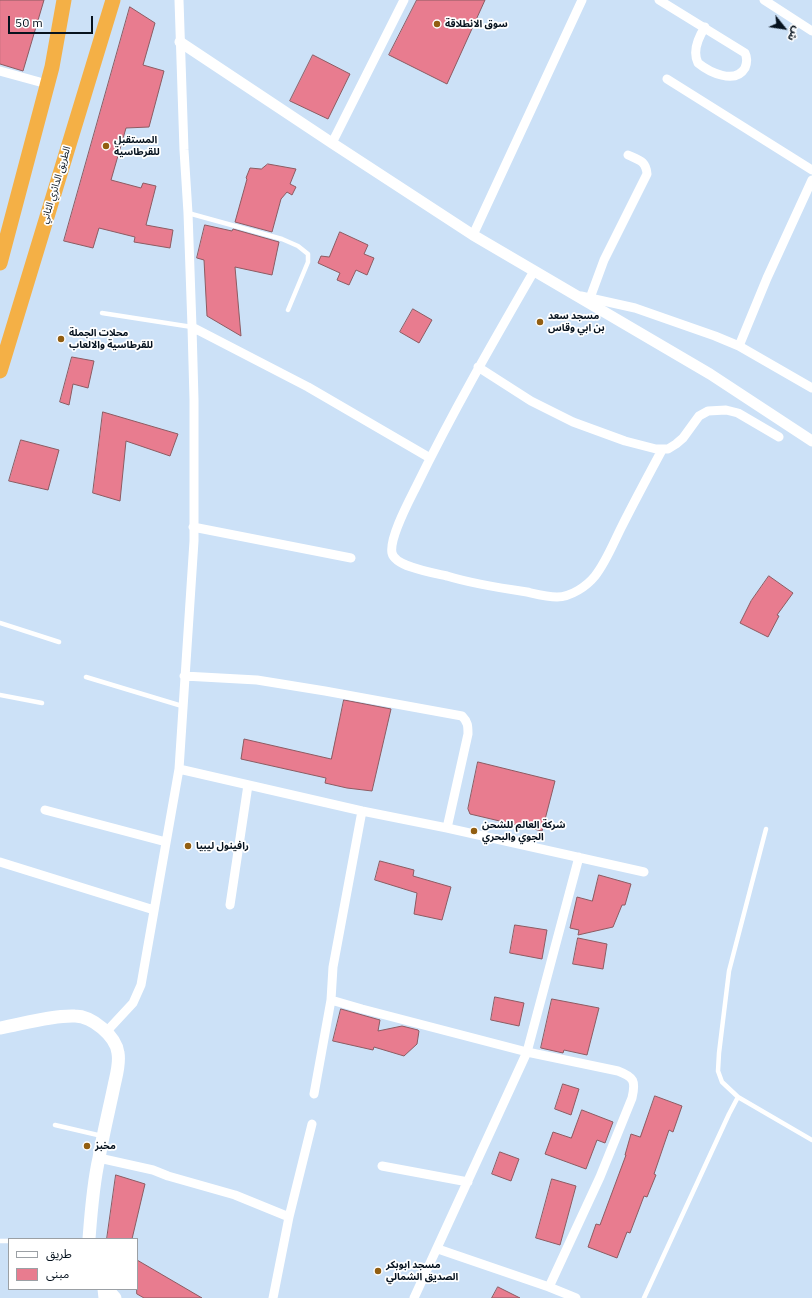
<!DOCTYPE html>
<html>
<head>
<meta charset="utf-8">
<style>
  body { margin:0 }
  #map { position:relative; width:812px; height:1298px; overflow:hidden; background:#cce1f7; font-family:"IBM Plex Sans","Noto Sans Arabic",sans-serif }
  canvas { display:block }
  .legend { position:absolute; left:8px; top:1238px; width:130px; height:52px; box-sizing:border-box; background:#fff; border:1px solid #9ba0a5; margin:0; padding:5px 7px; list-style:none; font-size:12px; color:#06121e }
  .legend li { display:flex; align-items:center; gap:8px; height:20px }
  .legend b { width:20px; border:1px solid #9ba0a5 }
  .north { position:absolute; left:764px; top:8px; width:40px; height:40px; -webkit-text-stroke:3px #fff; paint-order:stroke; rotate:120deg; font-size:11px; font-weight:700; line-height:16px; text-align:center; color:#06121e }
  .north::after { content:''; display:block; margin:auto; width:14px; height:18px; background:#06121e; clip-path:polygon(50% 0,100% 100%,50% 72%,0 100%) }
  .scale { position:absolute; left:8px; top:16px; width:85px; height:18px; box-sizing:border-box; border:2px solid #06121e; border-top:0; padding-left:5px; font-size:12px; line-height:14px; white-space:nowrap; color:#06121e; -webkit-text-stroke:3px #fff; paint-order:stroke }
</style>
</head>
<body>
<div id="map">
<canvas width="812" height="1298"></canvas>
<ul class="legend">
<li><b style="height:5px;background:#fff"></b>طريق</li>
<li><b style="height:11px;background:#e87c8f"></b>مبنى</li>
</ul>
<div class="north">ش</div>
<div class="scale">50 m</div>
</div>
<script>
const ctx = document.querySelector('canvas').getContext('2d');
ctx.lineJoin = 'round';
function fill(path, color) {
  ctx.fillStyle = color;
  ctx.fill(path, 'evenodd');
}
function stroke(path, color, width, dash) {
  ctx.strokeStyle = color;
  ctx.lineWidth = width;
  ctx.lineCap = dash ? 'butt' : 'round';
  ctx.setLineDash(dash || []);
  ctx.stroke(path);
}
function write(font, color, halo, rows, align = 'center') {
  ctx.font = font + ' "IBM Plex Sans","Noto Sans Arabic",sans-serif';
  ctx.lineWidth = 3.5;
  ctx.setLineDash([]);
  ctx.textBaseline = 'middle';
  ctx.strokeStyle = halo;
  ctx.fillStyle = color;
  for (const [text, x, y, turn = 0] of rows) {
    ctx.save();
    ctx.translate(x, y);
    ctx.rotate((+turn || 0) * Math.PI / 180);
    ctx.textAlign = isNaN(turn) ? turn : align;
    if (halo) ctx.strokeText(text, 0, 0);
    ctx.fillText(text, 0, 0);
    ctx.restore();
  }
}
const building = new Path2D(`
  M 0,0 L 44,0 L 23,71 L 0,64 Z
  M 417,0 L 485,0 L 447,84 L 389,55 Z
  M 130,7 L 155,23 L 143,65 L 164,71 L 149,127 L 126,128 L 111,180 L 141,188 L 143,183 L 156,186 L 146,225 L 173,230 L 170,248 L 134,242 L 135,237 L 99,228 L 93,248 L 64,241 Z
  M 313,55 L 350,74 L 328,119 L 290,101 Z
  M 268,164 L 296,169 L 290,184 L 296,187 L 292,195 L 287,192 L 281,199 L 272,232 L 235,222 L 247,179 L 246,178 L 250,168 L 261,169 Z
  M 205,225 L 232,231 L 233,229 L 279,242 L 272,275 L 235,267 L 241,336 L 207,316 L 204,260 L 197,258 Z
  M 340,232 L 368,245 L 364,254 L 374,258 L 367,275 L 356,270 L 349,285 L 337,280 L 340,273 L 318,263 L 321,256 L 329,257 Z
  M 413,309 L 432,320 L 419,343 L 400,332 Z
  M 72,357 L 94,361 L 88,388 L 73,384 L 69,405 L 60,402 Z
  M 103,412 L 178,434 L 170,456 L 126,441 L 120,501 L 93,493 Z
  M 21,440 L 59,450 L 48,490 L 9,481 Z
  M 769,576 L 793,593 L 777,615 L 779,616 L 768,637 L 740,623 L 751,601 Z
  M 344,700 L 391,709 L 372,791 L 347,788 L 325,783 L 326,778 L 241,759 L 244,739 L 331,759 Z
  M 478,762 L 555,781 L 542,831 L 470,814 L 468,809 Z
  M 380,861 L 414,870 L 413,876 L 451,887 L 442,920 L 414,914 L 417,893 L 375,880 Z
  M 599,875 L 631,884 L 625,905 L 622,905 L 613,927 L 578,935 L 579,930 L 570,928 L 577,897 L 592,901 Z
  M 515,925 L 547,930 L 542,959 L 510,953 Z
  M 578,938 L 607,944 L 603,969 L 573,964 Z
  M 495,997 L 524,1003 L 519,1026 L 491,1020 Z
  M 552,999 L 599,1008 L 587,1055 L 564,1050 L 563,1053 L 541,1048 Z
  M 341,1009 L 380,1020 L 378,1031 L 402,1026 L 418,1030 L 419,1031 L 417,1044 L 404,1056 L 374,1047 L 373,1050 L 333,1041 Z
  M 563,1084 L 579,1089 L 571,1115 L 555,1109 Z
  M 655,1096 L 682,1106 L 673,1132 L 669,1130 L 654,1174 L 656,1175 L 647,1197 L 644,1196 L 630,1233 L 627,1232 L 617,1258 L 588,1247 L 596,1224 L 600,1225 L 626,1155 L 625,1155 L 631,1134 L 640,1137 Z
  M 582,1110 L 613,1122 L 605,1143 L 597,1140 L 586,1169 L 545,1154 L 553,1132 L 571,1138 Z
  M 500,1152 L 519,1159 L 511,1181 L 492,1174 Z
  M 116,1175 L 145,1184 L 132,1239 L 107,1239 Z
  M 552,1179 L 576,1186 L 560,1245 L 536,1238 Z
  M 137,1260 L 202,1298 L 144,1298 L 137,1294 Z
  M 498,1287 L 520,1298 L 492,1298 Z`);
const service = new Path2D(`
  M 188,213 L 282,239 L 298,246 L 308,254 L 308,262 L 288,310
  M 102,313 L 192,327
  M 0,623 L 59,642
  M 86,677 L 182,706
  M 0,695 L 42,703
  M 738,1097 L 812,1140
  M 55,1125 L 102,1136
  M 0,1241 L 9,1241
  M 644,1298 L 729,1114 L 738,1097 L 722,1082 L 718,1071 L 719,1053 L 729,971 L 766,829`);
const minor = new Path2D(`
  M 659,0 L 745,53 C 747,57 747,63 745,68 C 735,85 709,72 698,63 C 692,51 698,38 705,27
  M 764,0 L 812,31
  M 0,71 L 47,84
  M 667,79 L 812,170
  M 332,143 L 404,0
  M 473,235 L 582,0
  M 534,271 C 493,342 452,413 416,487 C 409,501 389,538 392,553 C 395,567 434,573 447,576 C 473,584 500,588 527,592 C 536,594 548,597 557,597 C 571,597 587,586 595,576 C 606,562 613,544 621,528 C 634,502 648,476 662,450
  M 581,296 L 635,308 L 715,336 L 739,346 L 812,388
  M 590,298 L 604,260 L 647,174 C 646,161 639,160 628,155
  M 192,327 L 308,387 L 430,458
  M 739,346 L 767,278 L 812,180
  M 478,367 L 531,401 L 573,422 L 625,441 L 656,449 L 668,449 L 676,444 L 683,438 L 699,416 L 708,411 L 726,410 L 738,413 L 779,437
  M 193,527 L 351,558
  M 184,676 L 257,680 L 325,691 L 462,716 C 468,722 468,726 468,734 L 447,828
  M 179,769 L 362,811 L 447,828 L 644,872
  M 45,810 L 166,842
  M 0,862 L 154,910
  M 230,905 L 248,785
  M 331,1000 L 362,1009 L 527,1052 L 618,1071 C 634,1077 636,1081 632,1098 L 600,1177 L 549,1287
  M 107,1031 L 133,1003 L 141,985 L 179,769 L 194,541 L 194,400 L 192,327 L 188,213 L 184,150 L 179,0
  M 314,1094 L 331,1000 L 333,967 L 362,811
  M 99,1158 L 153,1170 L 168,1176 L 235,1195 L 289,1217
  M 382,1166 L 468,1182
  M 438,1249 L 549,1287 L 576,1298
  M 102,1289 L 103,1298
  M 273,1298 L 289,1217 L 312,1124
  M 414,1298 L 527,1052 L 579,857`);
const tertiary = new Path2D(`
  M 180,42 L 332,143 L 473,235 L 710,374 L 812,441`);
const secondary = new Path2D(`
  M 0,1028 C 22,1024 53,1015 75,1016 C 92,1016 116,1036 118,1053 C 120,1064 116,1076 114,1086 C 109,1110 103,1134 99,1158 C 93,1184 91,1212 89,1239
  M 107,1289 L 115,1298`);
const trunk = new Path2D(`
  M 0,263 L 52,67 L 64,0
  M 0,371 L 113,0`);
const markers = [
  [437,24,4,"#925e11"],
  [106,146,4,"#925e11"],
  [540,322,4,"#925e11"],
  [61,339,4,"#925e11"],
  [474,831,4,"#925e11"],
  [188,846,4,"#925e11"],
  [87,1146,4,"#925e11"],
  [378,1271,4,"#925e11"]
];
const poiNames = [
  ["سوق الانطلاقة",445,24],
  ["المستقبل",114,140],
  ["للقرطاسية",114,152],
  ["مسجد سعد",548,316],
  ["بن ابي وقاس",548,328],
  ["محلات الجملة",69,333],
  ["للقرطاسية والالعاب",69,345],
  ["شركة العالم للشحن",482,825],
  ["الجوي والبحري",482,837],
  ["رافينول ليبيا",196,846],
  ["مخبز",95,1146],
  ["مسجد ابوبكر",386,1265],
  ["الصديق الشمالي",386,1277]
];
const streetNames = [
  ["الطريق الدائري الثاني",56,185,-73]
];
fill(building, '#e87c8f');
stroke(building, '#8c5b62', 1);
stroke(service, '#fff', 4.5);
stroke(minor, '#fff', 9);
stroke(tertiary, '#fff', 11);
stroke(secondary, '#fff', 13);
stroke(trunk, '#f4b046', 15);
for (const [x, y, r, color] of markers) {
  const dot = new Path2D();
  dot.arc(x, y, r, 0, 2 * Math.PI);
  ctx.fillStyle = color;
  ctx.fill(dot);
  stroke(dot, '#fff', 1.5);
}
write('bold 10px', '#06121e', '#fff', poiNames, 'left');
write('10px', '#06121e', '#fff', streetNames);
</script>
</body>
</html>
